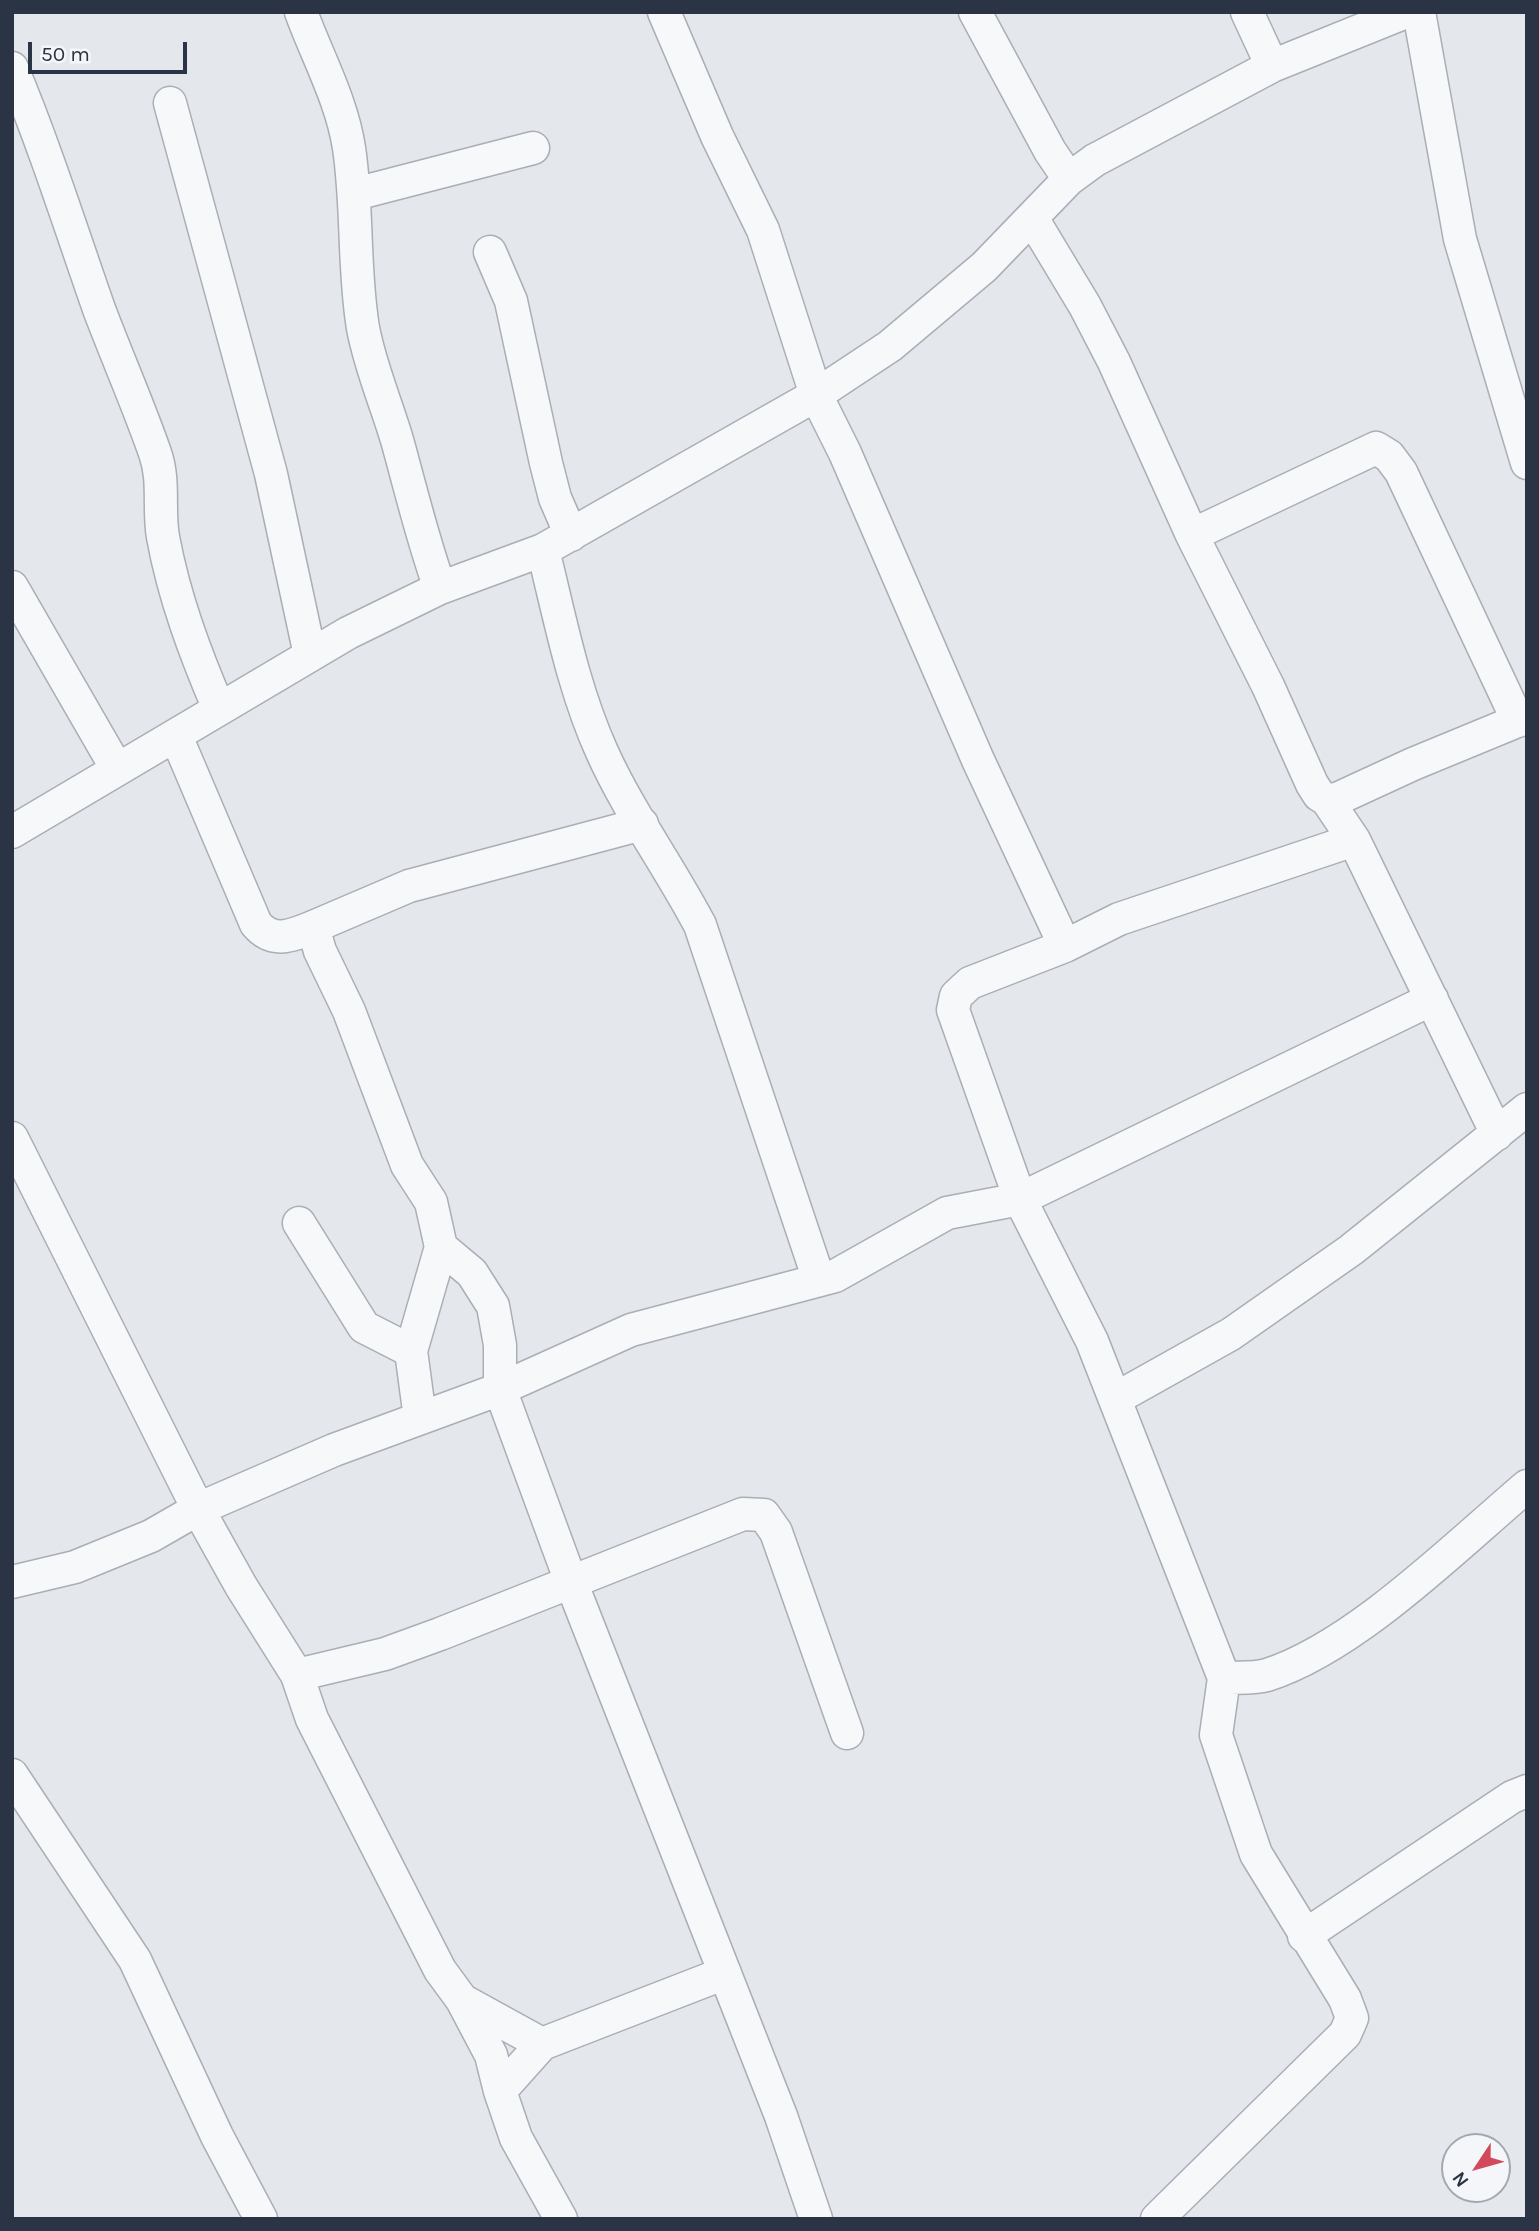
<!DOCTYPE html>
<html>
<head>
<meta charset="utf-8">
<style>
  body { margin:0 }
  #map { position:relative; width:1539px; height:2231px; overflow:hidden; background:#e4e7ec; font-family:Karla,sans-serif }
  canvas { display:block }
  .frame { position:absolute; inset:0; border:14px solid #2b3445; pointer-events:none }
  .north { position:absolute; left:1441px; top:2133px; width:70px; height:70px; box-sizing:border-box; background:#f4f6f9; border:2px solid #a4a8b1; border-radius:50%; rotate:234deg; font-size:19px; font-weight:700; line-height:28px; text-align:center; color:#2b3445 }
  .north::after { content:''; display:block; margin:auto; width:24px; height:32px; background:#d1495b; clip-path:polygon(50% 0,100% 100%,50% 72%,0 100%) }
  .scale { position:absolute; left:28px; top:42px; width:159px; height:32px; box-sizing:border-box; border:4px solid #2b3445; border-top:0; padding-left:9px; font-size:21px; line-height:24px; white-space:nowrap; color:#2b3445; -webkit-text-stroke:5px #f4f6f9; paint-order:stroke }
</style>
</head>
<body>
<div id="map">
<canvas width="1539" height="2231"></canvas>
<div class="frame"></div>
<div class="north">N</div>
<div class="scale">50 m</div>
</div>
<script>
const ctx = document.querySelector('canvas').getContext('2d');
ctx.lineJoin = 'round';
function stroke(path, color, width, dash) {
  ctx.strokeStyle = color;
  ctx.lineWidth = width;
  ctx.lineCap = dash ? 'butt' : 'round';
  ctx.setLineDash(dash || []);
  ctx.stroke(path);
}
const minor = new Path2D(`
  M 301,12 C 317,56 342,101 349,148 C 358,207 353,268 363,328 C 370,366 386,403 397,440 C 411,490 422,538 440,588
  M 664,12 L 717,136 L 763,230 L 816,395 L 845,453 L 978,760 L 1065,946 L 1119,919 L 1354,840
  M 975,12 L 1050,151 L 1069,179
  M 1247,12 L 1272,66
  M 1419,12 L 1460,239 L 1527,463
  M 12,68 C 45,147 71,229 99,309 C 117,357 138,404 155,453 C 165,481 158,509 163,537 C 174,597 195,653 219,709
  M 170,103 L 271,474 L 310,655
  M 355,194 L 533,148
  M 1032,218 L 1085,306 L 1114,362 L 1192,535 L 1268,686 L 1312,784 L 1319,795 L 1327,800 L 1354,840 L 1497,1134
  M 490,252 L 511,301 L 546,463 L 555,498 L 571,535
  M 1192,535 L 1376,448 L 1389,456 L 1401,472 L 1518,721
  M 543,550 C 560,618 573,688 602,752 C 629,812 669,866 700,925 L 819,1280
  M 12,587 L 117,769
  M 176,736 L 256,924 C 273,944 291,936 313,927 L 320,951 L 349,1011 L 407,1165 L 431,1202 L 441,1247 L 411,1351 L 420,1418
  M 1327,800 L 1337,799 L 1413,764 L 1527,717
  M 12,832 L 348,633 L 440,588 L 543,550 L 816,395 L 890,346 L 984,267 L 1069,179 L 1095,160 L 1272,66 L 1406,12
  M 313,927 L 409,886 L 642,824
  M 1065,946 L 970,983 L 956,996 L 953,1010 L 1020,1199 L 1092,1341 L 1224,1678 L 1216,1735 L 1256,1854 L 1345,1999 L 1352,2018 L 1345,2034 L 1157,2219
  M 12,1138 L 198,1509 L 241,1586 L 297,1675 L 312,1719 L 440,1970 L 462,2000 L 491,2055 L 500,2091 L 516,2138 L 561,2219
  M 299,1223 L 364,1327 L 411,1351
  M 441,1247 L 472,1273 L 493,1306 L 500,1345 L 500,1389 L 571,1582 L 781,2116 L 816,2219
  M 1115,1399 L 1231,1334 L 1351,1250 L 1527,1109
  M 12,1582 L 75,1567 L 151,1536 L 198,1509 L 334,1450 L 500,1389 L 631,1330 L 835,1276 L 947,1213 L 1020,1199 L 1432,999
  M 297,1675 L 385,1654 L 440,1634 L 743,1514 L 764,1515 L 776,1532 L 847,1733
  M 1224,1678 C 1237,1677 1254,1679 1267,1675 C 1355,1647 1455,1547 1527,1486
  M 12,1775 L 135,1960 L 217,2136 L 261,2219
  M 1304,1936 L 1512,1797 L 1527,1791
  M 462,2000 L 542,2044
  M 500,2091 L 542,2044 L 725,1973`);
stroke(minor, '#a9aeb7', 35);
stroke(minor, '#f7f8fa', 32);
</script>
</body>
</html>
